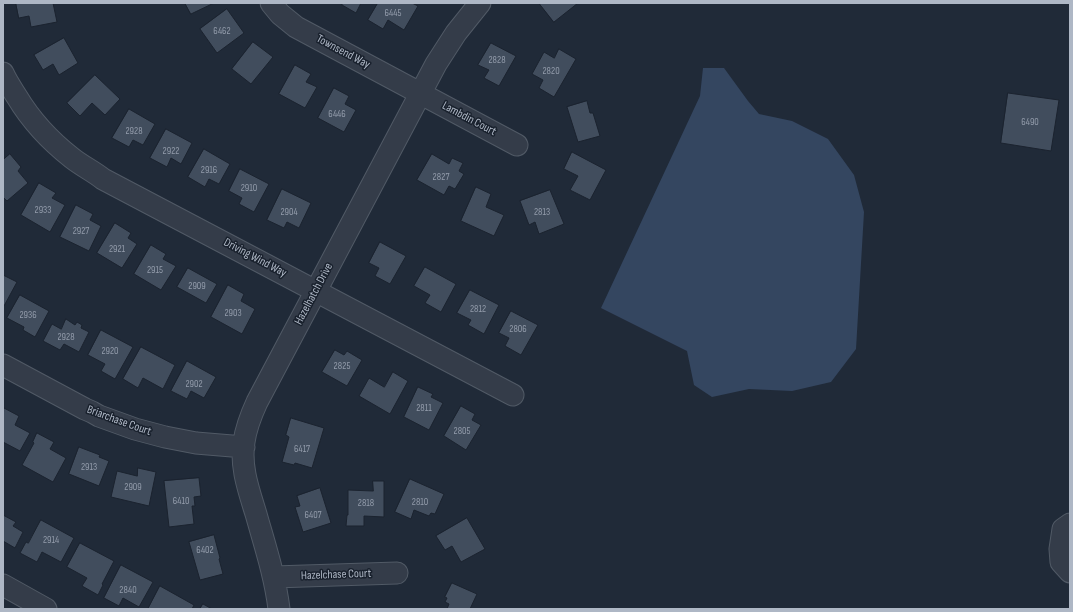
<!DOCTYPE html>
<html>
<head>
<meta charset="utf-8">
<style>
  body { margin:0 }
  #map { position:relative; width:1073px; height:612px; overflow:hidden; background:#202a38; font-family:"Sofia Sans Condensed",sans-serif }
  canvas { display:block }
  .frame { position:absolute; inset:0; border:4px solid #aeb7c5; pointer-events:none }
</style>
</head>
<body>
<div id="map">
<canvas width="1073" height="612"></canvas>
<div class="frame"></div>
</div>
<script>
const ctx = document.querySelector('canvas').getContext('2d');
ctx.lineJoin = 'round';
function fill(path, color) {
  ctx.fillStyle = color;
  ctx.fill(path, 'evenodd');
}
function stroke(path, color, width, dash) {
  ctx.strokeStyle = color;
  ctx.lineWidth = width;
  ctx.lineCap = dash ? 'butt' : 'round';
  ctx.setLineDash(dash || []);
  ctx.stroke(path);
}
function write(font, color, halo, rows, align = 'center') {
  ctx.font = font + ' "Sofia Sans Condensed",sans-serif';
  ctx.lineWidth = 3;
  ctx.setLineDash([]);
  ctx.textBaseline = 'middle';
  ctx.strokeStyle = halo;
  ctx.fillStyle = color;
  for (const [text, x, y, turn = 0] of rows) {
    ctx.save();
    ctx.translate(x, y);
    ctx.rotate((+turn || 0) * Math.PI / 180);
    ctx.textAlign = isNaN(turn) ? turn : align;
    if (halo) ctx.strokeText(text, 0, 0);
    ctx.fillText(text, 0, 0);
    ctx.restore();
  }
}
const water = new Path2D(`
  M 703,68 L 724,68 L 748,101 L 759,114 L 792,121 L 828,139 L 854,175 L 864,212 L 856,349 L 831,382 L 792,391 L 749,389 L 712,397 L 694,385 L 687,351 L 601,308 L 700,96 Z`);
const building = new Path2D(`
  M 16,3 L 53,3 L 57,22 L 31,27 L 29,16 L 19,18 Z
  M 185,3 L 214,3 L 191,14 Z
  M 343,3 L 361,3 L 356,13 L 342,5 Z
  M 378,3 L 412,3 L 418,6 L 404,30 L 388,20 L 383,29 L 368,20 Z
  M 539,3 L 578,3 L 554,22 Z
  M 227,9 L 244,33 L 217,53 L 200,29 Z
  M 64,38 L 78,63 L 59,75 L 53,64 L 43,70 L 34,55 Z
  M 253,42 L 273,57 L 251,84 L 232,69 Z
  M 491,43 L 516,56 L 499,86 L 484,78 L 489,70 L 478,65 Z
  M 559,49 L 576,59 L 554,97 L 539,88 L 543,80 L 532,74 L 544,52 L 554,58 Z
  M 295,65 L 311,74 L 306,82 L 317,87 L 305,108 L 279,94 Z
  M 95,75 L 120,99 L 105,115 L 92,103 L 80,116 L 67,103 Z
  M 334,88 L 349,96 L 345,104 L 356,110 L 344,132 L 318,118 Z
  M 1008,93 L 1059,100 L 1051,151 L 1001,143 Z
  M 587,101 L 590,113 L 593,113 L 600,136 L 578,142 L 567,107 Z
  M 129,109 L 155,124 L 143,145 L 133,140 L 129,147 L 112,138 Z
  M 166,129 L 192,143 L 181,164 L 171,158 L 167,167 L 150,158 Z
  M 204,149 L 230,164 L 219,184 L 209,179 L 205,187 L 188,177 Z
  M 572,152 L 606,170 L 590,200 L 570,190 L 578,176 L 564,169 Z
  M 10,154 L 21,167 L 18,171 L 28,183 L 7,201 L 3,197 L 3,160 Z
  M 432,154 L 449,164 L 452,158 L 463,163 L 459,171 L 464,174 L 455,189 L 449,186 L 444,195 L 417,180 Z
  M 240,169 L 269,184 L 254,212 L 239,204 L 242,198 L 229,191 Z
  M 39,183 L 56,193 L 52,198 L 65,205 L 50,232 L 21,215 Z
  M 476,187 L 491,194 L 486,207 L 504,215 L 494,236 L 461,221 Z
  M 282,189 L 311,203 L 299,228 L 287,222 L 284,228 L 267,220 Z
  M 550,190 L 564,224 L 539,234 L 535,222 L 529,225 L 520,201 Z
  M 76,205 L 93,214 L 90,220 L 101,226 L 89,251 L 60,237 Z
  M 115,223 L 131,233 L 128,238 L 137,244 L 122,268 L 97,253 Z
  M 380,242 L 406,256 L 390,284 L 375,276 L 379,268 L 369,263 Z
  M 151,245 L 166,254 L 163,259 L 176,266 L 161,290 L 134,274 Z
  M 425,267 L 456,284 L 441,312 L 425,303 L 430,295 L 414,286 Z
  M 188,268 L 217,284 L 206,303 L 177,287 Z
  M 3,275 L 17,282 L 4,306 L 3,306 Z
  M 228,285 L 244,294 L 241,301 L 255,309 L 242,334 L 211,317 Z
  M 470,290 L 499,305 L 484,334 L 468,325 L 471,320 L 457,313 Z
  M 20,295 L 49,311 L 35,337 L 23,330 L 24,327 L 7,318 Z
  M 511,311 L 538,325 L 521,355 L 505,346 L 509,338 L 499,333 Z
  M 66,319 L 75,325 L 77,322 L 82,325 L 81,328 L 89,332 L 79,352 L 64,344 L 60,350 L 43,341 L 52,324 L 61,329 Z
  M 101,330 L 133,347 L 115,379 L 101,371 L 105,364 L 88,355 Z
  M 141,347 L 175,365 L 163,389 L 143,378 L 138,388 L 123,379 Z
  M 335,350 L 344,355 L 347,351 L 362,360 L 347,386 L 322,372 Z
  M 187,361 L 216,377 L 204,398 L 191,391 L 187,399 L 171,391 Z
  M 393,372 L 408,381 L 390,414 L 359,396 L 369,378 L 384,387 Z
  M 418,387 L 433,394 L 431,397 L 443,403 L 429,430 L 404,417 Z
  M 461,406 L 475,414 L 472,420 L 481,425 L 466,450 L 444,436 Z
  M 4,408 L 19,416 L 15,425 L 30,433 L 20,451 L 3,442 Z
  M 291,418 L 324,428 L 312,468 L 295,463 L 294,465 L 282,462 L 289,437 L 286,435 Z
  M 37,433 L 54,442 L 50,449 L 66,458 L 53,482 L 22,465 L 34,443 L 33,442 Z
  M 79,447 L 100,455 L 99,457 L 109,461 L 99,486 L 69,474 Z
  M 138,468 L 156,472 L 149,506 L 111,497 L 117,471 L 137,476 Z
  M 199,478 L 201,496 L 194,497 L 195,506 L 192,506 L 194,524 L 169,527 L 164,481 Z
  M 410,479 L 444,494 L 435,514 L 431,513 L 429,516 L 414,510 L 411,519 L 395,512 Z
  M 373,481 L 384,481 L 384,517 L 364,516 L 364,526 L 346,526 L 347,515 L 348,515 L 348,490 L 373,491 Z
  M 320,488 L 331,523 L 303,532 L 295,507 L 300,506 L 297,496 Z
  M 3,515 L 16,522 L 13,526 L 23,532 L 15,548 L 3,541 Z
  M 467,518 L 485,549 L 461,562 L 452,546 L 445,550 L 436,536 Z
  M 41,520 L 74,538 L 61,562 L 42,552 L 37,562 L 20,553 L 26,542 L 28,543 Z
  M 214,535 L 220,558 L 219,559 L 223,574 L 200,580 L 189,542 Z
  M 80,543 L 114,561 L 102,584 L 103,585 L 98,595 L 82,586 L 87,578 L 67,567 Z
  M 121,565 L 153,582 L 139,607 L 123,598 L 119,606 L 104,598 Z
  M 452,583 L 477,594 L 470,609 L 447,609 L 449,604 L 445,602 L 447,598 L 445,597 Z
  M 160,586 L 194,605 L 192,609 L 148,609 Z
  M 203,604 L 212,609 L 200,609 Z`);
const minor = new Path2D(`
  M 271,3 L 280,14 L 296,27 L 517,145
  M 3,73 C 7,82 12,89 17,97 C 32,122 49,140 72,158 C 82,166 93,171 103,179 L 513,395
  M 3,365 L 85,409 L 92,412 L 99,416 L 135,429 L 165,437 L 196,443 L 244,447
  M 1070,524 L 1063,529 L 1060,549 L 1061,562 L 1070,572
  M 274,577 L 397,573
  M 3,585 L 46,609
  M 279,609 C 275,576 265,546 256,514 C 249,491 240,467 244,442 C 246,428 251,415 257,402 L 436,64 L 456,33 L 480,3`);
const numberNames = [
  ["6445",393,13],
  ["6462",222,31],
  ["2828",497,60],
  ["2820",551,71],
  ["6446",337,114],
  ["6490",1030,122],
  ["2928",134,131],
  ["2922",171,151],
  ["2916",209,170],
  ["2827",441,177],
  ["2910",249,188],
  ["2933",43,210],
  ["2904",289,212],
  ["2813",542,212],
  ["2927",81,231],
  ["2921",117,249],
  ["2915",155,270],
  ["2909",197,286],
  ["2812",478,309],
  ["2903",233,313],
  ["2936",28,315],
  ["2806",518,329],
  ["2928",66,337],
  ["2920",110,351],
  ["2825",342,366],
  ["2902",194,384],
  ["2811",424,408],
  ["2805",462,431],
  ["6417",302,449],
  ["2913",89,467],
  ["2909",133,487],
  ["6410",181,501],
  ["2810",420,502],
  ["2818",366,503],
  ["6407",313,515],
  ["2914",51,540],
  ["6402",205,550],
  ["2840",128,590]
];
const streetNames = [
  ["Townsend Way",343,52,28],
  ["Lambdin Court",469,119,28],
  ["Driving Wind Way",255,258,28],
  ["Hazelhatch Drive",314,294,-62],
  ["Briarchase Court",119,421,20],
  ["Hazelchase Court",336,575,-2]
];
fill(water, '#344660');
fill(building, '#414d5d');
stroke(building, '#1b232f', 1);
stroke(minor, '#515a66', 23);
stroke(minor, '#343c49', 21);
write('10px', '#939cab', null, numberNames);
write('12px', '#aeb7c5', '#19212d', streetNames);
</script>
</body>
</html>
